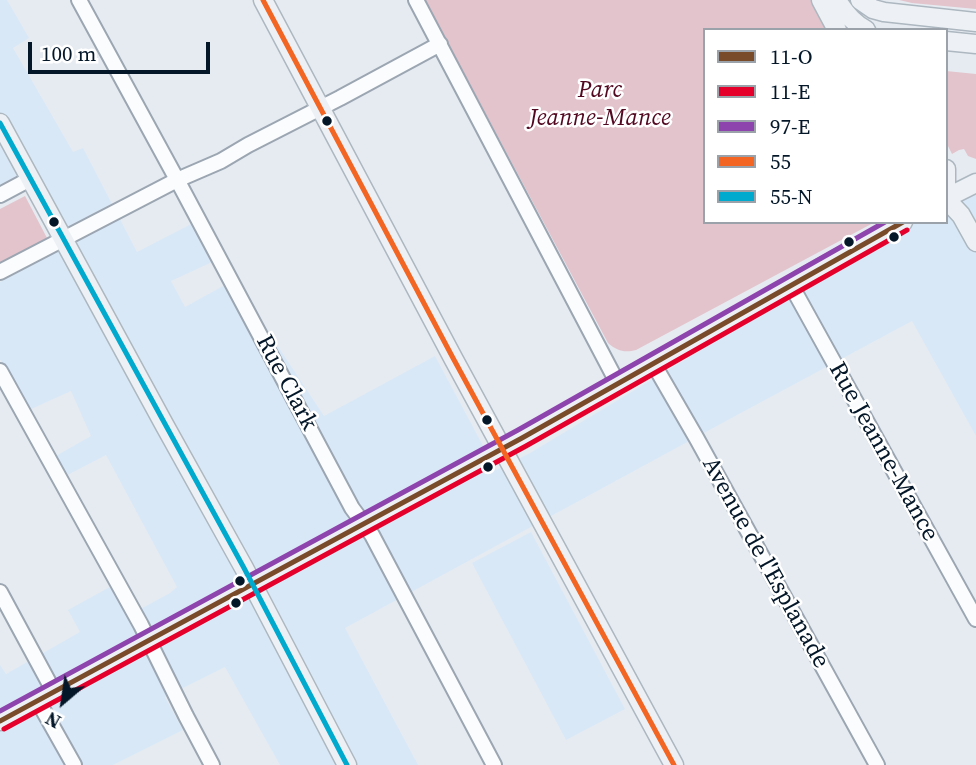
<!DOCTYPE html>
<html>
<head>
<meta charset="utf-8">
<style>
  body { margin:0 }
  #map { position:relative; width:976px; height:765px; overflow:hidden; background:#e6ebf1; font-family:"Source Serif 4",serif }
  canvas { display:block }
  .legend { position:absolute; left:703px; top:28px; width:245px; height:196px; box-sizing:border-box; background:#fff; border:2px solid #9ba2a9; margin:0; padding:9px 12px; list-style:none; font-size:21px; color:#041729 }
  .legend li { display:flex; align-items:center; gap:14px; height:35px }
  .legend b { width:35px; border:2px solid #9ba2a9 }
  .north { position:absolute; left:28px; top:667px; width:70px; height:70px; -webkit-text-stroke:5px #fff; paint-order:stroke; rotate:209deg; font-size:19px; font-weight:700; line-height:28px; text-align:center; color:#041729 }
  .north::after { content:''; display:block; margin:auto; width:24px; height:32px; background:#041729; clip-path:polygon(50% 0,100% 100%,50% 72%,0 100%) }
  .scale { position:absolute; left:28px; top:42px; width:182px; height:32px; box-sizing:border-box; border:4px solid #041729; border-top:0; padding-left:9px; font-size:21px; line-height:24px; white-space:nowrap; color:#041729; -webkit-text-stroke:5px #fff; paint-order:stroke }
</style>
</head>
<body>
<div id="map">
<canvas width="976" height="765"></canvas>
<ul class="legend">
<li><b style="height:9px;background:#7a4b2a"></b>11-O</li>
<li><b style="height:9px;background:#e4002b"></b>11-E</li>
<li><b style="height:9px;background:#8e44ad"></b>97-E</li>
<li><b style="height:9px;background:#f26522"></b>55</li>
<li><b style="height:9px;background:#00a9ce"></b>55-N</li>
</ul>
<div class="north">N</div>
<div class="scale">100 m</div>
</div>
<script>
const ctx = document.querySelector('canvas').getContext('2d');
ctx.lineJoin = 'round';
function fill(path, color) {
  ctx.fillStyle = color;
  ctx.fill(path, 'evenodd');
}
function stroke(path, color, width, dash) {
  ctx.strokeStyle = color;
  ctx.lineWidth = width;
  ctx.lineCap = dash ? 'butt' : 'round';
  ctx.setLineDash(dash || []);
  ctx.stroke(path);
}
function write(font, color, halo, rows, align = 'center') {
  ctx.font = font + ' "Source Serif 4",serif';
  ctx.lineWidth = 5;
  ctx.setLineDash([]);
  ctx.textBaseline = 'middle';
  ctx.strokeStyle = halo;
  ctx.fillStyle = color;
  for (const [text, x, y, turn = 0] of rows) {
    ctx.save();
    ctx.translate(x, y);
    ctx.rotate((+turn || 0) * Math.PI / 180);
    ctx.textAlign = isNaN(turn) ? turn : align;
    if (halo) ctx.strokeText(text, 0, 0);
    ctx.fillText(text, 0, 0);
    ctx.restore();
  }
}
const built = new Path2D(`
  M 0,0 L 7,0 L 29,38 L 13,48 L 73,152 L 83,148 L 137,252 L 201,219 L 221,258 L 171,281 L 185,307 L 234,280 L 324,416 L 435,356 L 496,470 L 530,453 L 756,317 L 791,285 L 903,222 L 946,222 L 946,198 L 976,184 L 976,436 L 912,321 L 737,415 L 345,628 L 418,765 L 280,765 L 225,667 L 165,697 L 183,730 L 113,765 L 0,765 L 0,665 L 6,674 L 80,632 L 68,610 L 119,582 L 135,612 L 170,593 L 177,587 L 106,455 L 56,481 L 47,461 L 91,436 L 71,391 L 29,410 L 0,359 L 0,282 L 72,244 L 33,172 L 0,190 Z
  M 531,532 L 625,709 L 566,740 L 472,563 Z`);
const green = new Path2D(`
  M 425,0 L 815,0 L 831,30 L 705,30 L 705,222 L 875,222 L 636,350 C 625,353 617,351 608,343 Z
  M 899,0 L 976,0 L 976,9 L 912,3 Z
  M 946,71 L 976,74 L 976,159 L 968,156 L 964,149 L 959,150 L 952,154 L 946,142 Z
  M 25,196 L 47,238 L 0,265 L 0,209 Z`);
const minor = new Path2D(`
  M 79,0 L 181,187 L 352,508 L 372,535 L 494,765
  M 416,0 L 618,384
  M 0,195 L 30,179
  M 0,272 L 177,180 L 221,161 L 248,145 L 340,98 L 440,44
  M 791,285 L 976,619
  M 653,363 L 697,439 L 877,765
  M 0,371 L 141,625 L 186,716 L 212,765
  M 0,592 L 54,692
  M 38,701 L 74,765`);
const major = new Path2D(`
  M 263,0 L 453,358 L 674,765
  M 821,0 L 837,30
  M 837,0 C 844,12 853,23 866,30
  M 860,0 L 873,9 L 884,12 L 976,22
  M 946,41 L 976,44
  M 0,123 L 165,426 L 244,568 L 347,765
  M 946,169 L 946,194
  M 946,198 L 976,183
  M 946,199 L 961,215 L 976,242
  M 0,721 L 522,438 L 653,363 L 777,294 L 799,280 L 903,222`);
const bus1 = new Path2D(`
  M 0,721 L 522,438 L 903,222`);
const bus2 = new Path2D(`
  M 4,729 L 526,446 L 907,230`);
const bus3 = new Path2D(`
  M 0,711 L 518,430 L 885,222`);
const bus4 = new Path2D(`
  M 263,0 L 453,358 L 674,765`);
const bus5 = new Path2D(`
  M 0,123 L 244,568 L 347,765`);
const markers = [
  [327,121,6,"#041729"],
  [54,222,6,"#041729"],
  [894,237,6,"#041729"],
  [849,242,6,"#041729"],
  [487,420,6,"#041729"],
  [488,467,6,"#041729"],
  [240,581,6,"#041729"],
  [236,603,6,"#041729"]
];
const parkNames = [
  ["Parc",600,91],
  ["Jeanne-Mance",600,119]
];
const streetNames = [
  ["Rue Clark",286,383,62],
  ["Rue Jeanne-Mance",883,452,61],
  ["Avenue de l'Esplanade",765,563,61]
];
fill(built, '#d9e8f7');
fill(green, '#e3c4cc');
stroke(minor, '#9ba6b2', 18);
stroke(major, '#adb7c0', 21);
stroke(minor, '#fbfcfd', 14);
stroke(major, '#edf1f5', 18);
stroke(bus1, '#7a4b2a', 5);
stroke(bus2, '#e4002b', 5);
stroke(bus3, '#8e44ad', 5);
stroke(bus4, '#f26522', 5);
stroke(bus5, '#00a9ce', 5);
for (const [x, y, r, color] of markers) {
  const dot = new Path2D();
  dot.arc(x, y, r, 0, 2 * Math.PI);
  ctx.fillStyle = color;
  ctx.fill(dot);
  stroke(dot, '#fff', 2.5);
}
write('italic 24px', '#510820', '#fff', parkNames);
write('24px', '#041729', '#fff', streetNames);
</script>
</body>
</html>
